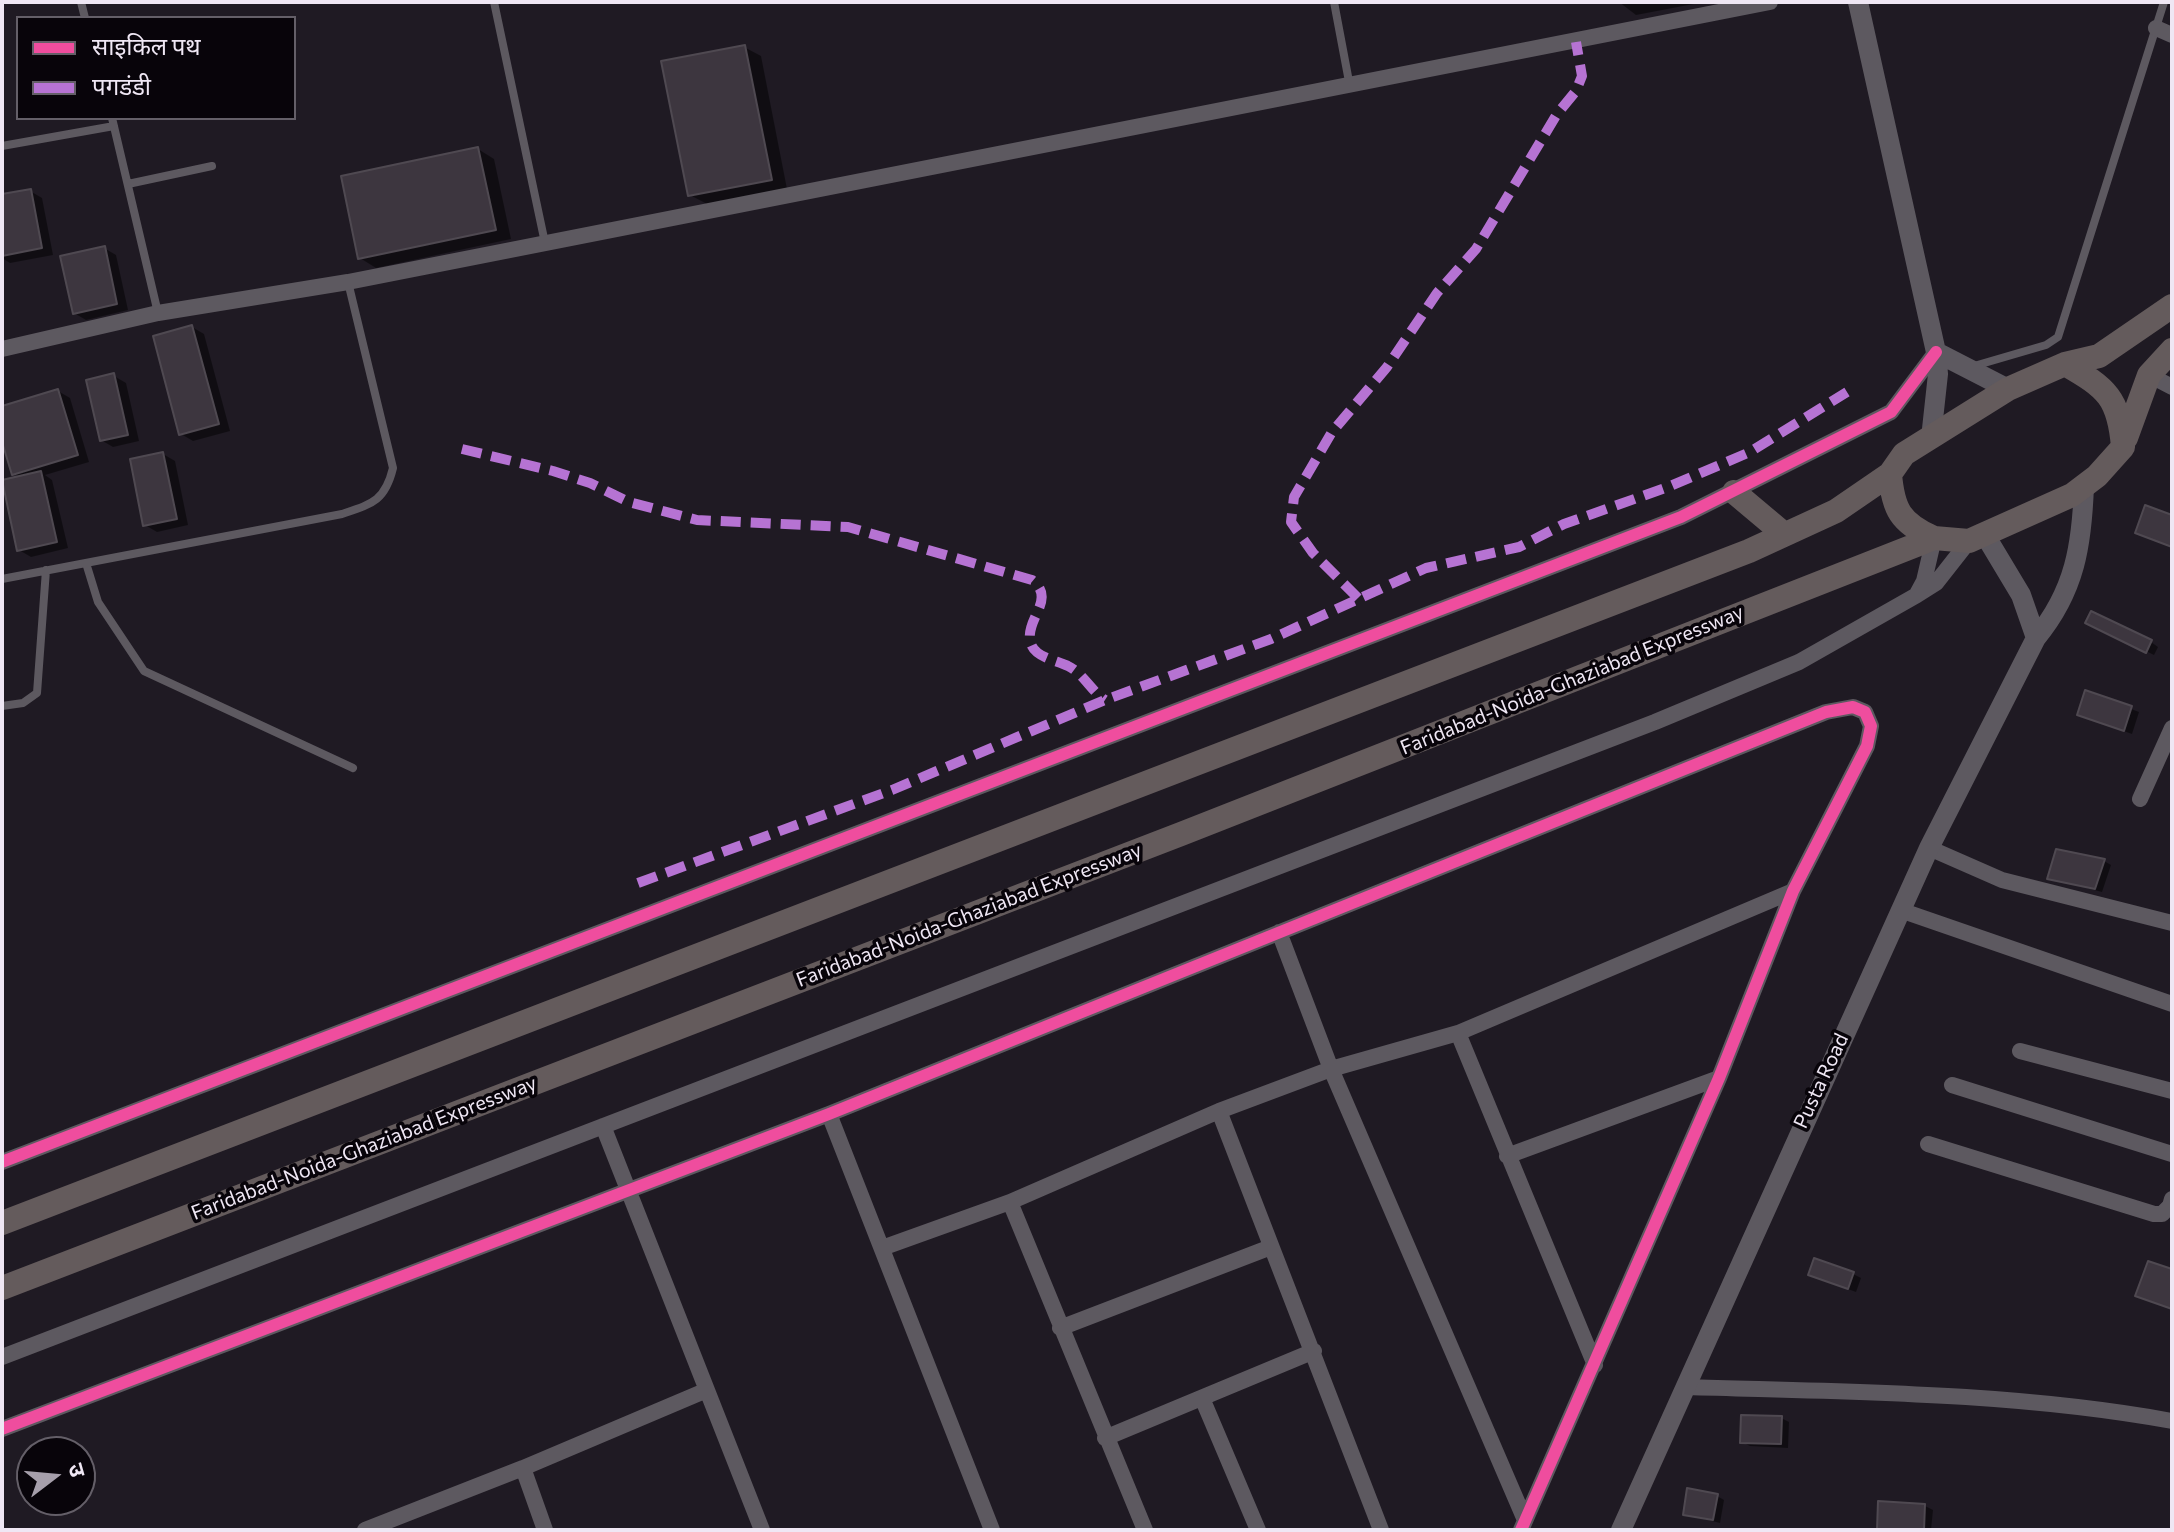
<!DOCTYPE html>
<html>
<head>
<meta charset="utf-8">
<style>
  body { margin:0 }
  #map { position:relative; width:2174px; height:1532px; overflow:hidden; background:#1f1a23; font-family:Commissioner,"Noto Sans Devanagari",sans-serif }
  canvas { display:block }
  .frame { position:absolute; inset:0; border:4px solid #efe7f4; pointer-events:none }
  .legend { position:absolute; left:16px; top:16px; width:280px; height:104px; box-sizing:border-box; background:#08040a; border:2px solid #645f68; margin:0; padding:10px 14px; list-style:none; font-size:24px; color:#efe7f4 }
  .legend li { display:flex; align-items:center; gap:16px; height:40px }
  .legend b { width:40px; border:2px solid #645f68 }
  .north { position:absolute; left:16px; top:1436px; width:80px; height:80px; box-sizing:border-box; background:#08040a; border:2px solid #645f68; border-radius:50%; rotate:74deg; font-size:22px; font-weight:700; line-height:32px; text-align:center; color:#efe7f4 }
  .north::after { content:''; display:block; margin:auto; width:28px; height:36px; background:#a69fab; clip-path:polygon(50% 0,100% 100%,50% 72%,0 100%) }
</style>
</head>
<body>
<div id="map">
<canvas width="2174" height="1532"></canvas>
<div class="frame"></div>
<ul class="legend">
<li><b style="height:10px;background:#ef4d9e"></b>साइकिल पथ</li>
<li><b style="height:10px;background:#b673d3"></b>पगडंडी</li>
</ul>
<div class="north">उ</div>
</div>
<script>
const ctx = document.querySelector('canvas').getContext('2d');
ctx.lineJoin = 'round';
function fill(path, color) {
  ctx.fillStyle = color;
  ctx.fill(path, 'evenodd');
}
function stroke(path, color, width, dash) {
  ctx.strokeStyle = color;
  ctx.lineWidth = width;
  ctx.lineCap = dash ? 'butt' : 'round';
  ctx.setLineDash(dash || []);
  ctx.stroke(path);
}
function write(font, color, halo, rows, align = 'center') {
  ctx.font = font + ' Commissioner,sans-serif';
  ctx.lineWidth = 7;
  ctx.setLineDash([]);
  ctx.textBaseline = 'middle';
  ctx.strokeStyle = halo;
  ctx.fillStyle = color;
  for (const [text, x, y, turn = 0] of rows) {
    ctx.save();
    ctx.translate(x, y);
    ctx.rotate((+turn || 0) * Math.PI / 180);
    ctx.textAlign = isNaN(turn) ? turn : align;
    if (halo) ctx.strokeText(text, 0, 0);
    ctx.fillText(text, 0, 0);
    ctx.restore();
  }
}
const shadow = new Path2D(`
  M 1619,2 L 1704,2 L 1636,15 Z
  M 744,47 L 761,56 L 787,189 L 707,204 L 690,195 Z
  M 478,149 L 494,159 L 511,239 L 376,268 L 360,258 Z
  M 30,191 L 42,198 L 53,255 L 10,263 L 2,258 L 2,196 Z
  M 104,248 L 116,255 L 128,310 L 86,320 L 74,313 Z
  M 192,327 L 204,334 L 230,431 L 193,441 L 181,434 Z
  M 114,376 L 126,383 L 139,441 L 113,447 L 101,440 Z
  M 58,391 L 70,398 L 89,462 L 45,475 L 52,480 L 68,548 L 31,557 L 19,550 L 2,482 L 20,477 L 14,474 L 2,435 L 2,408 Z
  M 163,454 L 175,461 L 188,525 L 157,532 L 145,525 Z
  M 2095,626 L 2151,642 L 2158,647 L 2154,655 Z
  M 2087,692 L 2139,712 L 2132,734 L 2079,715 Z
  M 2104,861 L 2111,865 L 2102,892 L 2049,878 Z
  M 1853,1274 L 1861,1278 L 1856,1292 L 1818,1278 Z
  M 1781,1418 L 1789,1422 L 1788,1448 L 1750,1446 L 1742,1442 Z
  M 1717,1496 L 1724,1500 L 1720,1523 L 1685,1514 Z
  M 1925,1506 L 1933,1510 L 1931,1530 L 1881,1530 Z`);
const building = new Path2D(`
  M 745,45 L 772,180 L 688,196 L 661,61 Z
  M 478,147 L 496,230 L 358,259 L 341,176 Z
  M 31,189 L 42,248 L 2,256 L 2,194 Z
  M 105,246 L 117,304 L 73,314 L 60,256 Z
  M 192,325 L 219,424 L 179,435 L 153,336 Z
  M 114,373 L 128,435 L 100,441 L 86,380 Z
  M 58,389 L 78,455 L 12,475 L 2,442 L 2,406 Z
  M 163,452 L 177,519 L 143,526 L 130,459 Z
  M 41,471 L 57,542 L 17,551 L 2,480 Z
  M 2145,505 L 2172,515 L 2172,547 L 2135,533 Z
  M 2091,611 L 2152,640 L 2146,653 L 2085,623 Z
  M 2085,690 L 2132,706 L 2124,731 L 2077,715 Z
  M 2056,849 L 2105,859 L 2095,889 L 2047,879 Z
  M 1814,1258 L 1854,1272 L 1848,1289 L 1808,1275 Z
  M 2148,1261 L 2172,1269 L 2172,1309 L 2135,1296 Z
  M 1741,1415 L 1782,1416 L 1781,1444 L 1740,1443 Z
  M 1687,1488 L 1718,1494 L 1713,1520 L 1683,1515 Z
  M 1878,1501 L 1925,1504 L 1924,1530 L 1877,1530 Z`);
const service = new Path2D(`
  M 81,2 L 85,18
  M 494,2 L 545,243
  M 1334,2 L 1350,87
  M 112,118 L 158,313
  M 2,146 L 114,126
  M 128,184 L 212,166
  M 1974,366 L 2046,345 L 2058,337 L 2164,2
  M 86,563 L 98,602 L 144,671 L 353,768
  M 2,579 L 342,514 C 372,504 385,501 393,468 L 348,282
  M 2,706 L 23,703 L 37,693 L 46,570`);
const minor = new Path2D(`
  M 2156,28 L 2172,35
  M 2,349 L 158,313 L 348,282 L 1770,2
  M 2149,375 L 2172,387
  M 1917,594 L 1924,581 L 1934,538
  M 2140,799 L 2172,728
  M 1929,848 L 2002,880 L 2172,923
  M 1900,910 L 2172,1004
  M 1279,932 L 1331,1069 L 1525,1520
  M 1458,1033 L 1595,1365
  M 2020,1051 L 2172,1091
  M 1952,1085 L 2172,1154
  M 1219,1111 L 1331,1069 L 1458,1033 L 1793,891
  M 829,1114 L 992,1530
  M 603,1126 L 762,1530
  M 1928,1144 L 2154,1214 L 2162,1214 L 2170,1206 L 2172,1199
  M 1507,1156 L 1719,1078
  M 2,1162 L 1681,517 L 1891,412 L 1936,352
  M 1010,1202 L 1145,1530
  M 882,1248 L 1010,1202 L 1219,1111 L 1381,1530
  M 1060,1328 L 1271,1247
  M 2,1357 L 1655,722 L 1799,662 L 1917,595 L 1936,583 L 1969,541
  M 1687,1387 C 1849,1392 2012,1392 2172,1421
  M 1202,1398 L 1258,1530
  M 2,1429 L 829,1114 L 1826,712 L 1853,707 L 1865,712 L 1871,726 L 1867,746 L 1793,891 L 1719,1078 L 1521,1530
  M 1105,1438 L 1314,1351
  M 523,1468 L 545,1530
  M 365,1530 L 523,1468 L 707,1390`);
const tertiary = new Path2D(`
  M 1858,2 L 1936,352 L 1938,374 L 1931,438
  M 1936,352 L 2008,389
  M 1985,535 L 2021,595 L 2036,638
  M 1621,1530 L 1929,848 L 2036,638 C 2075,591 2082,545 2084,485`);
const primary = new Path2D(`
  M 2126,438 L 2149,375 L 2172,350
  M 1734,492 L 1784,534
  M 1934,538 C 1900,523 1893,509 1890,474 L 1904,454 L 2008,389 L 2065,364 L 2099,356 L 2172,306
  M 2,1223 L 1749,551 L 1836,511 L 1890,474
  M 2,1288 L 1181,834 L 1934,538 L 1969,541 L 2072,495 L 2097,476 L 2123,447 C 2119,398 2107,388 2065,364`);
const quiet = new Path2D(`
  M 462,449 L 553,471 L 590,483 L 629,502 L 697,520 L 848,527 L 1032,580 C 1058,600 1023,619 1031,644 C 1036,658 1056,660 1068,666 C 1083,673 1091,691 1105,700
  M 1358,598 L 1313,553 L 1291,522 L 1294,497 L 1332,432 L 1387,367 L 1437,293 L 1476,249 L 1557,114 L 1576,91 L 1582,76 L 1576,42
  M 638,883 L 892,790 L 1105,700 L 1271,639 L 1426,568 L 1519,547 L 1564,524 L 1668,487 L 1750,452 L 1847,392`);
const cycleway = new Path2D(`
  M 2,1162 L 1681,517 L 1891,412 L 1936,352
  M 2,1429 L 829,1114 L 1826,712 L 1853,707 L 1865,712 L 1871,726 L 1867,746 L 1793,891 L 1719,1078 L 1521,1530`);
const streetNames = [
  ["Faridabad-Noida-Ghaziabad Expressway",1572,680,-22],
  ["Faridabad-Noida-Ghaziabad Expressway",969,915,-21],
  ["Pusta Road",1821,1081,-65],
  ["Faridabad-Noida-Ghaziabad Expressway",364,1148,-21]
];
fill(shadow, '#0007');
fill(building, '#3d363f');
stroke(building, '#4f4951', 2);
stroke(service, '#5d5960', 8);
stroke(minor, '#5d5960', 16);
stroke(tertiary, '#5d5960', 20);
stroke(primary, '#645b5c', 24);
stroke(quiet, '#b673d3', 10, [20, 10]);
stroke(cycleway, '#ef4d9e', 12);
write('20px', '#efe7f4', '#08040a', streetNames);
</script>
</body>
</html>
